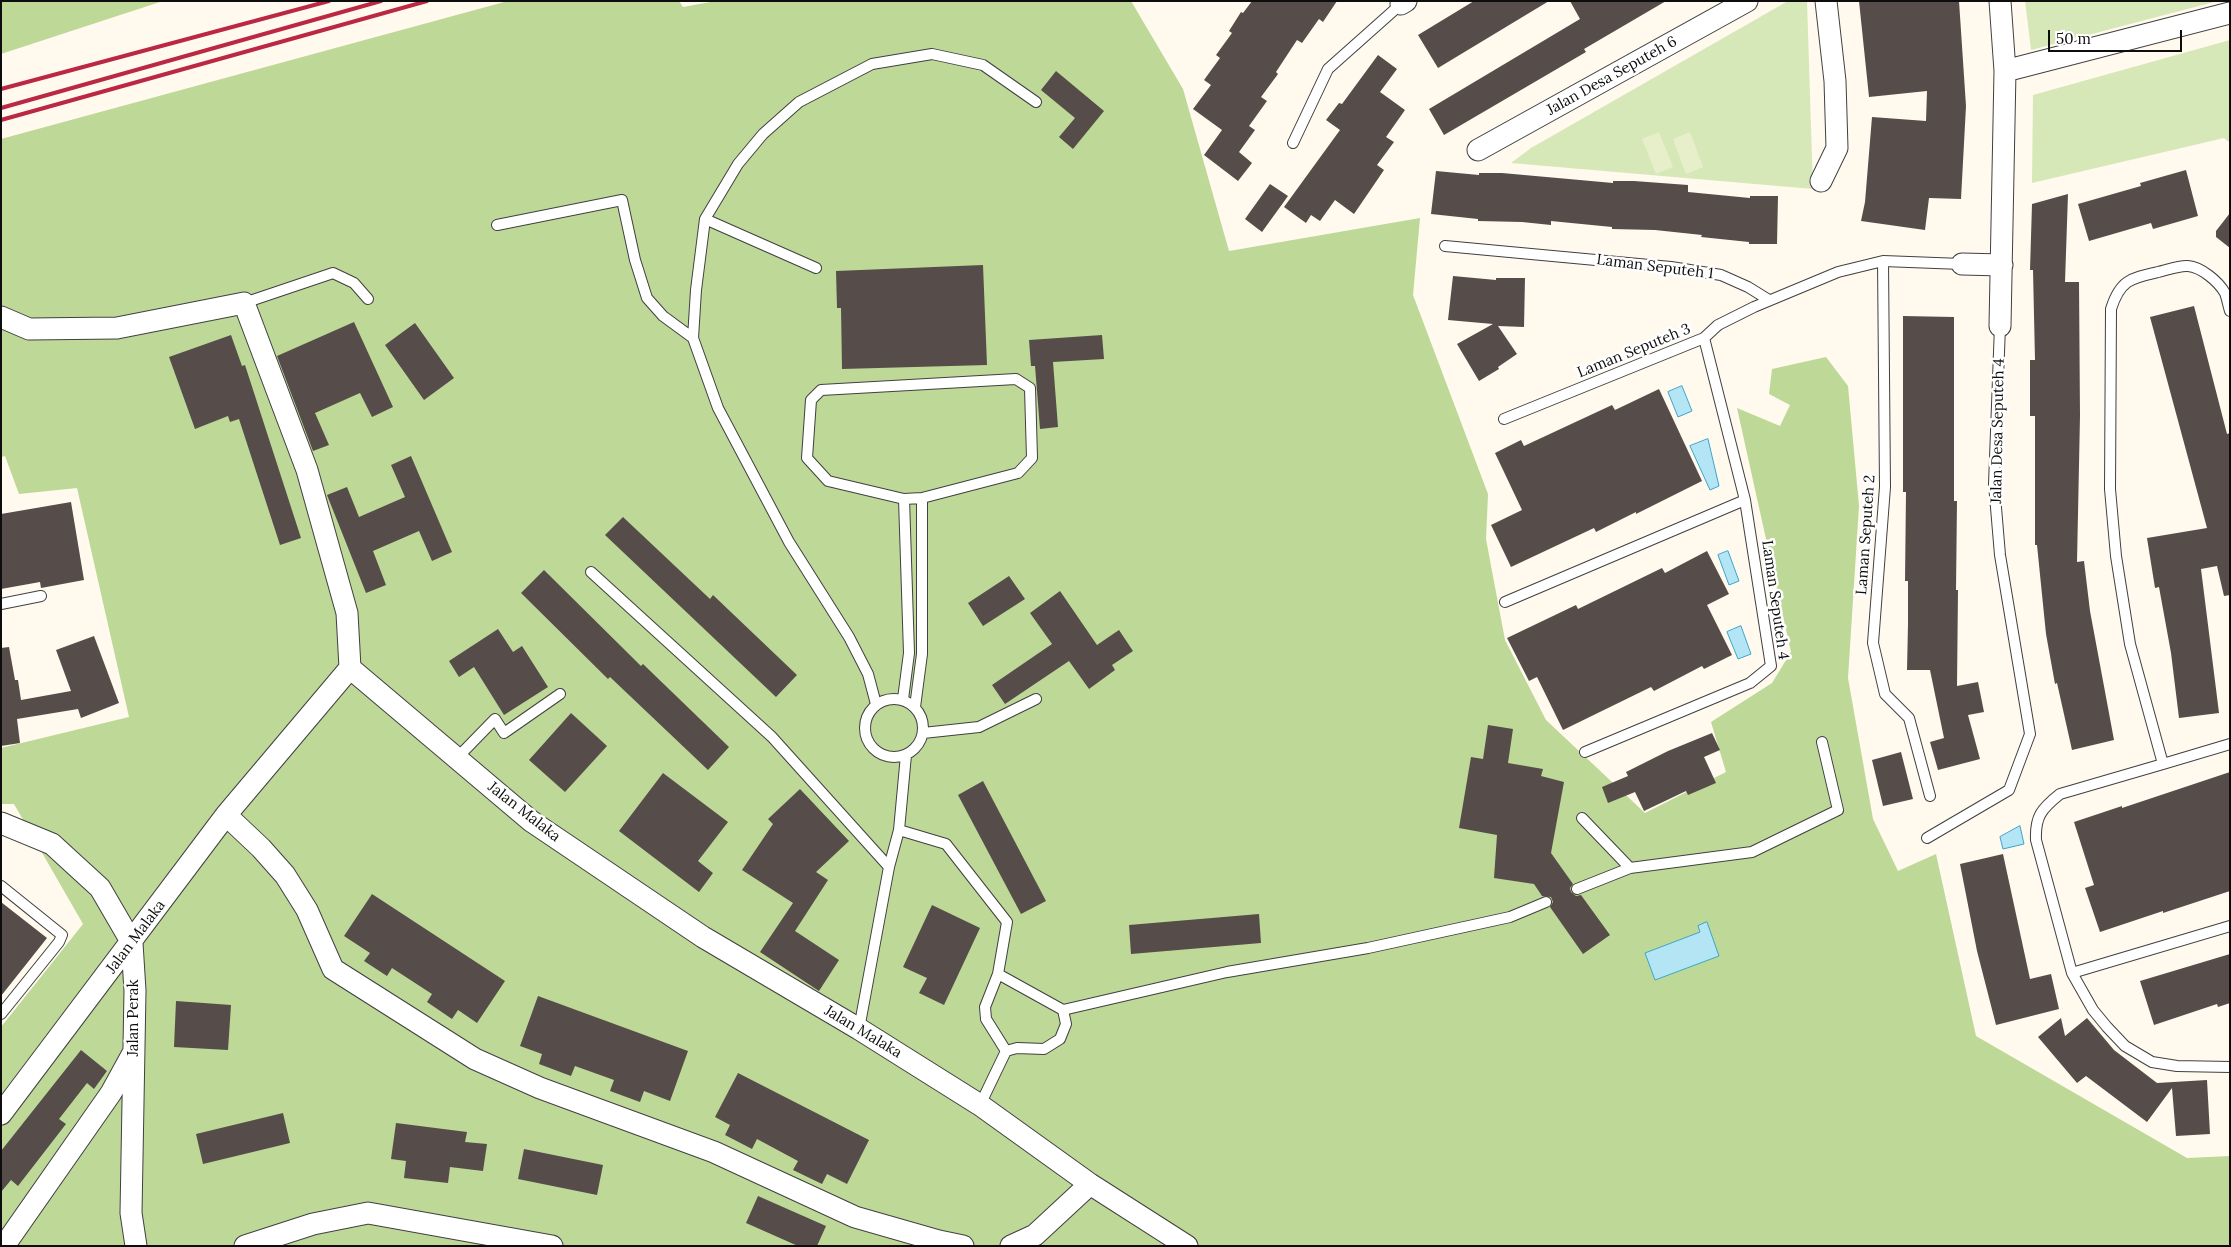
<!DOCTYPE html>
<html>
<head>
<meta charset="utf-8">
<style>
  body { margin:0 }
  #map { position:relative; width:2231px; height:1247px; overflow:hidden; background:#fff9ee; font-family:Lora,serif }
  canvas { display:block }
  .frame { position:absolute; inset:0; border:2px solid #0d0d0d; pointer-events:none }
  .scale { position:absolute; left:2048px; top:30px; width:134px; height:22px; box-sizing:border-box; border:2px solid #0d0d0d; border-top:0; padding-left:6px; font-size:15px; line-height:18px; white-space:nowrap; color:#0d0d0d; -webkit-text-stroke:4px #fff; paint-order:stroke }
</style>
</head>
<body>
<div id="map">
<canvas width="2231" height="1247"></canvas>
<div class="frame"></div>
<div class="scale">50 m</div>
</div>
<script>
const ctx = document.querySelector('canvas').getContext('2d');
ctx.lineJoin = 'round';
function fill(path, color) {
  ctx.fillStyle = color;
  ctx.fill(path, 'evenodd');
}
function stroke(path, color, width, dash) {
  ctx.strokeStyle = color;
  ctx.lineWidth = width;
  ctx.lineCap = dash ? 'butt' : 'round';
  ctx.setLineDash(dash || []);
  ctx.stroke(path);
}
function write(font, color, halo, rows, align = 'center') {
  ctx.font = font + ' Lora,serif';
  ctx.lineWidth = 5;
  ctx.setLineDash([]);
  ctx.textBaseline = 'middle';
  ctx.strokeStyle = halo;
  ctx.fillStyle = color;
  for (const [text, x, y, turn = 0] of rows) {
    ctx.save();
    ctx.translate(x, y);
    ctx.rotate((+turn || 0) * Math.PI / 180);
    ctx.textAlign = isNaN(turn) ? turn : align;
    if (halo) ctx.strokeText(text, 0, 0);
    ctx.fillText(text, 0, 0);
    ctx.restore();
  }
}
const green = new Path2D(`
  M 1788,1 L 1807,1 L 1813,189 L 1511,163 L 1531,148 Z
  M 2025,1 L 2218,1 L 2031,50 Z
  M 2230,40 L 2230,143 L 2224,138 L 2032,183 L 2033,95 Z`);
const forest = new Path2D(`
  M 1,1 L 163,1 L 1,54 Z
  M 508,1 L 679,1 L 683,7 L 716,1 L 1131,1 L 1183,89 L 1229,251 L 1420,218 L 1413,295 L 1488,494 L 1486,539 L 1505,640 L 1546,720 L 1645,813 L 1726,772 L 1711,722 L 1772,683 L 1791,652 L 1737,408 L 1780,426 L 1790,405 L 1769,394 L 1772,369 L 1826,357 L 1848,386 L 1859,506 L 1848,678 L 1873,819 L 1898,871 L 1936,854 L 1976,1036 L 2187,1158 L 2230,1156 L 2230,1246 L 1,1246 L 1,1027 L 83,924 L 14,804 L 1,804 L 1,748 L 129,717 L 77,488 L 19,494 L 5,456 L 1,457 L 1,139 Z`);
const pitch = new Path2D(`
  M 1659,132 L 1673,167 L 1656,174 L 1642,139 Z
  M 1690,132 L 1703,167 L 1686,174 L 1673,139 Z`);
const water = new Path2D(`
  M 1682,386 L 1692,411 L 1678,417 L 1668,392 Z
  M 1708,439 L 1719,486 L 1710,490 L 1690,446 Z
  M 1728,551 L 1739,581 L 1729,585 L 1718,555 Z
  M 1741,626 L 1751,654 L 1738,659 L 1727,632 Z
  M 2020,826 L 2024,844 L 2003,849 L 2000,837 Z
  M 1707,922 L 1719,956 L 1655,980 L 1645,953 L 1700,932 L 1698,926 Z`);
const building = new Path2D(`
  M 1252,1 L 1337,1 L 1323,22 L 1319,19 L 1302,43 L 1297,40 L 1276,72 L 1278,74 L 1261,97 L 1267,101 L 1249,126 L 1255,130 L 1239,152 L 1252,163 L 1238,181 L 1204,155 L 1222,130 L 1193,109 L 1211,85 L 1204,80 L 1220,58 L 1216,55 L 1232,33 L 1229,31 L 1241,12 L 1243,13 Z
  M 1474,1 L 1549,1 L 1438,68 L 1418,35 Z
  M 1570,1 L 1666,1 L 1584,49 L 1586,52 L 1444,135 L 1429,109 L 1580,19 Z
  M 1859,1 L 1959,1 L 1966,106 L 1961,199 L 1929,198 L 1925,230 L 1861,221 L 1865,202 L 1872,117 L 1926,121 L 1927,91 L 1869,97 Z
  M 1378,55 L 1397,69 L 1380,92 L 1405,110 L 1386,137 L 1394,142 L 1377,165 L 1384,170 L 1354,214 L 1335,200 L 1320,221 L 1311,215 L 1306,223 L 1284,207 L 1340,130 L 1326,120 L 1339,103 L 1342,104 Z
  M 1056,71 L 1104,111 L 1073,149 L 1059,137 L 1075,118 L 1041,90 Z
  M 2186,170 L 2198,216 L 2153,229 L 2151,223 L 2089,241 L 2078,204 L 2141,186 L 2140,183 Z
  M 1436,171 L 1479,175 L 1479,173 L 1502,173 L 1613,183 L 1613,181 L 1634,181 L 1688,185 L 1688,192 L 1750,198 L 1750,196 L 1778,196 L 1777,244 L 1749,244 L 1749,242 L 1701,237 L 1702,235 L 1655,230 L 1612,229 L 1612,227 L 1551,221 L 1551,225 L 1522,222 L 1478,221 L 1478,219 L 1431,214 Z
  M 1270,184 L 1288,196 L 1262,232 L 1245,219 Z
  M 2068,194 L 2065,282 L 2079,282 L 2080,416 L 2077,562 L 2084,561 L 2090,611 L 2114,740 L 2072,750 L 2057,683 L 2055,684 L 2046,634 L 2037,545 L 2035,545 L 2035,416 L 2030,416 L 2030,360 L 2035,360 L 2033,270 L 2030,270 L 2032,204 Z
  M 2230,213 L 2230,248 L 2216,237 L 2216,231 Z
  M 983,265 L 987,365 L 842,369 L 841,308 L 837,308 L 836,271 Z
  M 1453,276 L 1496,280 L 1496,278 L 1525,278 L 1524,327 L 1498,326 L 1517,354 L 1498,367 L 1499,369 L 1479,381 L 1457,344 L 1493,324 L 1448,320 Z
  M 2194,306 L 2227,434 L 2230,433 L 2230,595 L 2224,596 L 2217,566 L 2201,569 L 2219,713 L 2179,718 L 2171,653 L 2159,587 L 2155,588 L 2147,538 L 2207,528 L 2150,317 Z
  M 1903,316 L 1954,317 L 1954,501 L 1957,501 L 1956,590 L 1958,590 L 1957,686 L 1978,682 L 1984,712 L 1968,715 L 1980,759 L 1938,770 L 1930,742 L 1944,738 L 1930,670 L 1907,670 L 1908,624 L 1908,581 L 1905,581 L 1906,492 L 1903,492 Z
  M 354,322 L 393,407 L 372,417 L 360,393 L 315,413 L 329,445 L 313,451 L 277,356 Z
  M 415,323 L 454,378 L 424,400 L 385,345 Z
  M 231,335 L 242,366 L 245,365 L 301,538 L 280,545 L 239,419 L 230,422 L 228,416 L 195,429 L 169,357 Z
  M 1102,335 L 1104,359 L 1053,362 L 1058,427 L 1040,429 L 1035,366 L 1031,366 L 1029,340 Z
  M 1659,389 L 1702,481 L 1636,514 L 1636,512 L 1596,532 L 1594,528 L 1511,567 L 1491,525 L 1522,510 L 1495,453 L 1521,440 L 1524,446 L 1612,405 L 1615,410 Z
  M 411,456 L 452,552 L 432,561 L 419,531 L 373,551 L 386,585 L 366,593 L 327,495 L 347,487 L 359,517 L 405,497 L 391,465 Z
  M 71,502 L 84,580 L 41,588 L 40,582 L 1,589 L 1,514 Z
  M 623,517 L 710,599 L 713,595 L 797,675 L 776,697 L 605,535 Z
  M 1707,551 L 1729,594 L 1707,605 L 1732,655 L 1704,669 L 1702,666 L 1654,691 L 1651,687 L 1563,730 L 1537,677 L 1529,681 L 1507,638 L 1576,605 L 1578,609 L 1662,568 L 1665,573 Z
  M 544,570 L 641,666 L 643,664 L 729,747 L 708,770 L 610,677 L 608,679 L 521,593 Z
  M 1009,576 L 1025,599 L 983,626 L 968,603 Z
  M 1060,591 L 1097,645 L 1119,630 L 1133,651 L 1112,665 L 1115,670 L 1089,689 L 1069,661 L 1005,704 L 992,685 L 1052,644 L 1030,613 Z
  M 498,629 L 513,652 L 522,646 L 548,687 L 504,715 L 474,667 L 459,677 L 449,661 Z
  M 94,636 L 119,703 L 81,718 L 78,709 L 17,719 L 20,743 L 1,746 L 1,648 L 9,647 L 15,680 L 18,680 L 21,700 L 71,691 L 56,650 Z
  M 571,713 L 607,746 L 565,792 L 529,760 Z
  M 1488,725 L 1513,729 L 1508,763 L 1543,769 L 1541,776 L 1564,782 L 1551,853 L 1573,884 L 1570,888 L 1571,892 L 1576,896 L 1581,895 L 1610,935 L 1583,954 L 1550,907 L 1553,902 L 1551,897 L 1542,896 L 1534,884 L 1494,878 L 1497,835 L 1459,828 L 1471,757 L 1483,759 Z
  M 1712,733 L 1720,750 L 1704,757 L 1716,783 L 1688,795 L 1686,791 L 1644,811 L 1635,792 L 1608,803 L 1602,787 L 1628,776 L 1626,772 L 1668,751 Z
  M 1901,752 L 1913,799 L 1883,806 L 1872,760 Z
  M 2230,772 L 2230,891 L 2163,913 L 2163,911 L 2100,932 L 2085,888 L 2094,885 L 2074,822 L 2122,806 L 2122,808 Z
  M 663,773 L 728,822 L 698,861 L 713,873 L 699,892 L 619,831 Z
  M 983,781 L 1046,901 L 1021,914 L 958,795 Z
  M 800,789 L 849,841 L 816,872 L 828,880 L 795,931 L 839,960 L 819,991 L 760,952 L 793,903 L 742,870 L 773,824 L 768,819 Z
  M 2003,854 L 2030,979 L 2051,974 L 2059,1009 L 1996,1025 L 1977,951 L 1960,864 Z
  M 372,894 L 505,981 L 477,1023 L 458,1010 L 452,1019 L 427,1002 L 432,994 L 392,968 L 387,976 L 364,961 L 370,953 L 344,936 Z
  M 1,902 L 47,938 L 1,996 Z
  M 932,905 L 980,928 L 944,1005 L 919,993 L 927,978 L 903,967 Z
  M 1259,914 L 1261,943 L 1131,954 L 1129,925 Z
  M 2230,954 L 2230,1003 L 2218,1007 L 2217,1004 L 2154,1025 L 2140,981 Z
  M 538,996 L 688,1051 L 670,1101 L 644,1091 L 640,1102 L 610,1091 L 614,1080 L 575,1066 L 571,1076 L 539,1064 L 542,1054 L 520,1046 Z
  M 176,1001 L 231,1005 L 228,1050 L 174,1047 Z
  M 2061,1018 L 2065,1036 L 2087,1018 L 2114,1050 L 2157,1083 L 2207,1080 L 2210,1134 L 2176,1136 L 2172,1088 L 2147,1122 L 2086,1076 L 2077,1083 L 2038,1037 Z
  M 81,1050 L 107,1071 L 94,1089 L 87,1083 L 59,1119 L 66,1124 L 18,1186 L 11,1180 L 1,1192 L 1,1151 Z
  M 738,1073 L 869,1140 L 847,1184 L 827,1174 L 822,1184 L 793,1170 L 798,1161 L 757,1139 L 752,1149 L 725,1135 L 730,1125 L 715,1117 Z
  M 283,1113 L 290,1143 L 203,1164 L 196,1134 Z
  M 396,1123 L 467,1132 L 465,1142 L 487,1144 L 483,1171 L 450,1167 L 448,1183 L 404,1178 L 406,1161 L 391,1159 Z
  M 524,1149 L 603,1165 L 597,1195 L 518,1179 Z
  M 758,1196 L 826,1226 L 817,1246 L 798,1246 L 746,1223 Z`);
const lane = new Path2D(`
  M 1293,143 L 1328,69 L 1401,4
  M 705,219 L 816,268
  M 497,225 L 622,200 L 635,260 L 647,298 L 663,316 L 693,338
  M 1445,246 L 1671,267 L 1721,275 L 1748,287 L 1769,300
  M 1883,261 L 1885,487 L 1873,643 L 1885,694 L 1909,718 L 1930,796
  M 244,303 L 333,273 L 354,283 L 368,299
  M 2230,311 C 2228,305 2227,298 2225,293 C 2218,281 2201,267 2188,266 C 2180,265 2167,270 2158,272 C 2131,278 2120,280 2111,309 L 2110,489 L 2116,556 L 2130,644 L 2163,764 L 2060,794 C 2041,809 2035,817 2036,840 L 2072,973 L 2093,1010 L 2107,1027 L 2125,1046 L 2152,1062 L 2177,1066 L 2230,1067
  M 1016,379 L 1030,388 L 1032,458 L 1018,473 L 922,498 L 904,499 L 828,481 L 807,458 L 811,400 L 821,390 Z
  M 1504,419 L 1704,338 L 1718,325 L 1754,307 L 1838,272 L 1883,261 L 1962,264
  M 591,572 L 772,737 L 889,867
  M 1505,602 L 1745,500
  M 1,604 L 41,596
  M865 728a29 29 0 1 1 58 0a29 29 0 1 1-58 0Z
  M 903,699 L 909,653 L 904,499
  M 876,704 L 868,674 L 849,637 L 789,542 L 718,408 L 693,338 L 696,290 L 705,219 L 738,164 L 763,134 L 799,102 L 872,64 L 932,54 L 983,65 L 1036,102
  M 915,707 L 922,654 L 922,498
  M 923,733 L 979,727 L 1036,699
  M 1585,752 L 1750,683 L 1771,666 L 1745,500 L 1704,338
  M 457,758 L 495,719 L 504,733 L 560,694
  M 2163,764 L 2230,744
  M 1582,818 L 1630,868
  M 899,830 L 946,844 L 1007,922 L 998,974 L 985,1007 L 986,1019 L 1006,1051 L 1017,1048 L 1044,1049 L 1060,1039 L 1066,1024 L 1063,1010 L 998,974
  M 1927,838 L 2009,790 L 2030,734 L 2000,555 L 1994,484 L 2000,326
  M 1,886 L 62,935 L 59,942 L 1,1014
  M 1577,889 L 1630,868 L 1752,852 L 1838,810 L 1822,742
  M 2072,973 L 2230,926
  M 1063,1010 L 1227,972 L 1368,948 L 1510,917 L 1546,902
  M 859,1029 L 889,867 L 899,830 L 906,755
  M 980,1105 L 1006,1051`);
const street = new Path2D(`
  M 2000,1 L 2005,71 L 2000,326
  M 1401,4 L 1406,1
  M 2005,71 L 2230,13
  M 1478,150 L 1747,1
  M 1821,181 L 1837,148 L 1835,81 L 1826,1
  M 1962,264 L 2002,265
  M 1,317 L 29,329 L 117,328 L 244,303 L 307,470 L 347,613 L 350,668
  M 226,815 L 261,848 L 285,875 L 307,910 L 333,969 L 475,1059 L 540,1088 L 714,1152 L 855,1217 L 939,1241 L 963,1246
  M 1,823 L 52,844 L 100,888 L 132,943 L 135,991 L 131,1213 L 136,1246
  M 1,1114 L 226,815 L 350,668 L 531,821 L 703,937 L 859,1029 L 980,1105 L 1090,1184 L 1187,1246
  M 4,1246 L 111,1093 L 133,1053
  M 245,1246 L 313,1224 L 368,1213 L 552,1246
  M 1011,1246 L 1035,1235 L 1090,1184`);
const rail = new Path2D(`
  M 1,89 L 329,1
  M 1,108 L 381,1
  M 1,120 L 427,1`);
const streetNames = [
  ["Jalan Desa Seputeh 6",1612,76,-29],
  ["Laman Seputeh 1",1655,267,7],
  ["Laman Seputeh 3",1634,351,-22],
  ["Jalan Desa Seputeh 4",1998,431,-89],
  ["Laman Seputeh 2",1866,535,-86],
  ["Laman Seputeh 4",1775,600,82],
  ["Jalan Malaka",524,812,38],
  ["Jalan Malaka",136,937,-53],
  ["Jalan Perak",134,1018,-90],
  ["Jalan Malaka",863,1032,31]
];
fill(green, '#d7e8b8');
fill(forest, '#bed898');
fill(pitch, '#e7efca');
fill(water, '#b4e5f5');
stroke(water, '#3ca5ca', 1);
fill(building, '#564d4a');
stroke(lane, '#404040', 12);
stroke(street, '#404040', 23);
stroke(lane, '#fff', 10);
stroke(street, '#fff', 21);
stroke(rail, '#ba2843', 4);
write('15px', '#0d0d0d', '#fff', streetNames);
</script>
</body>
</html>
